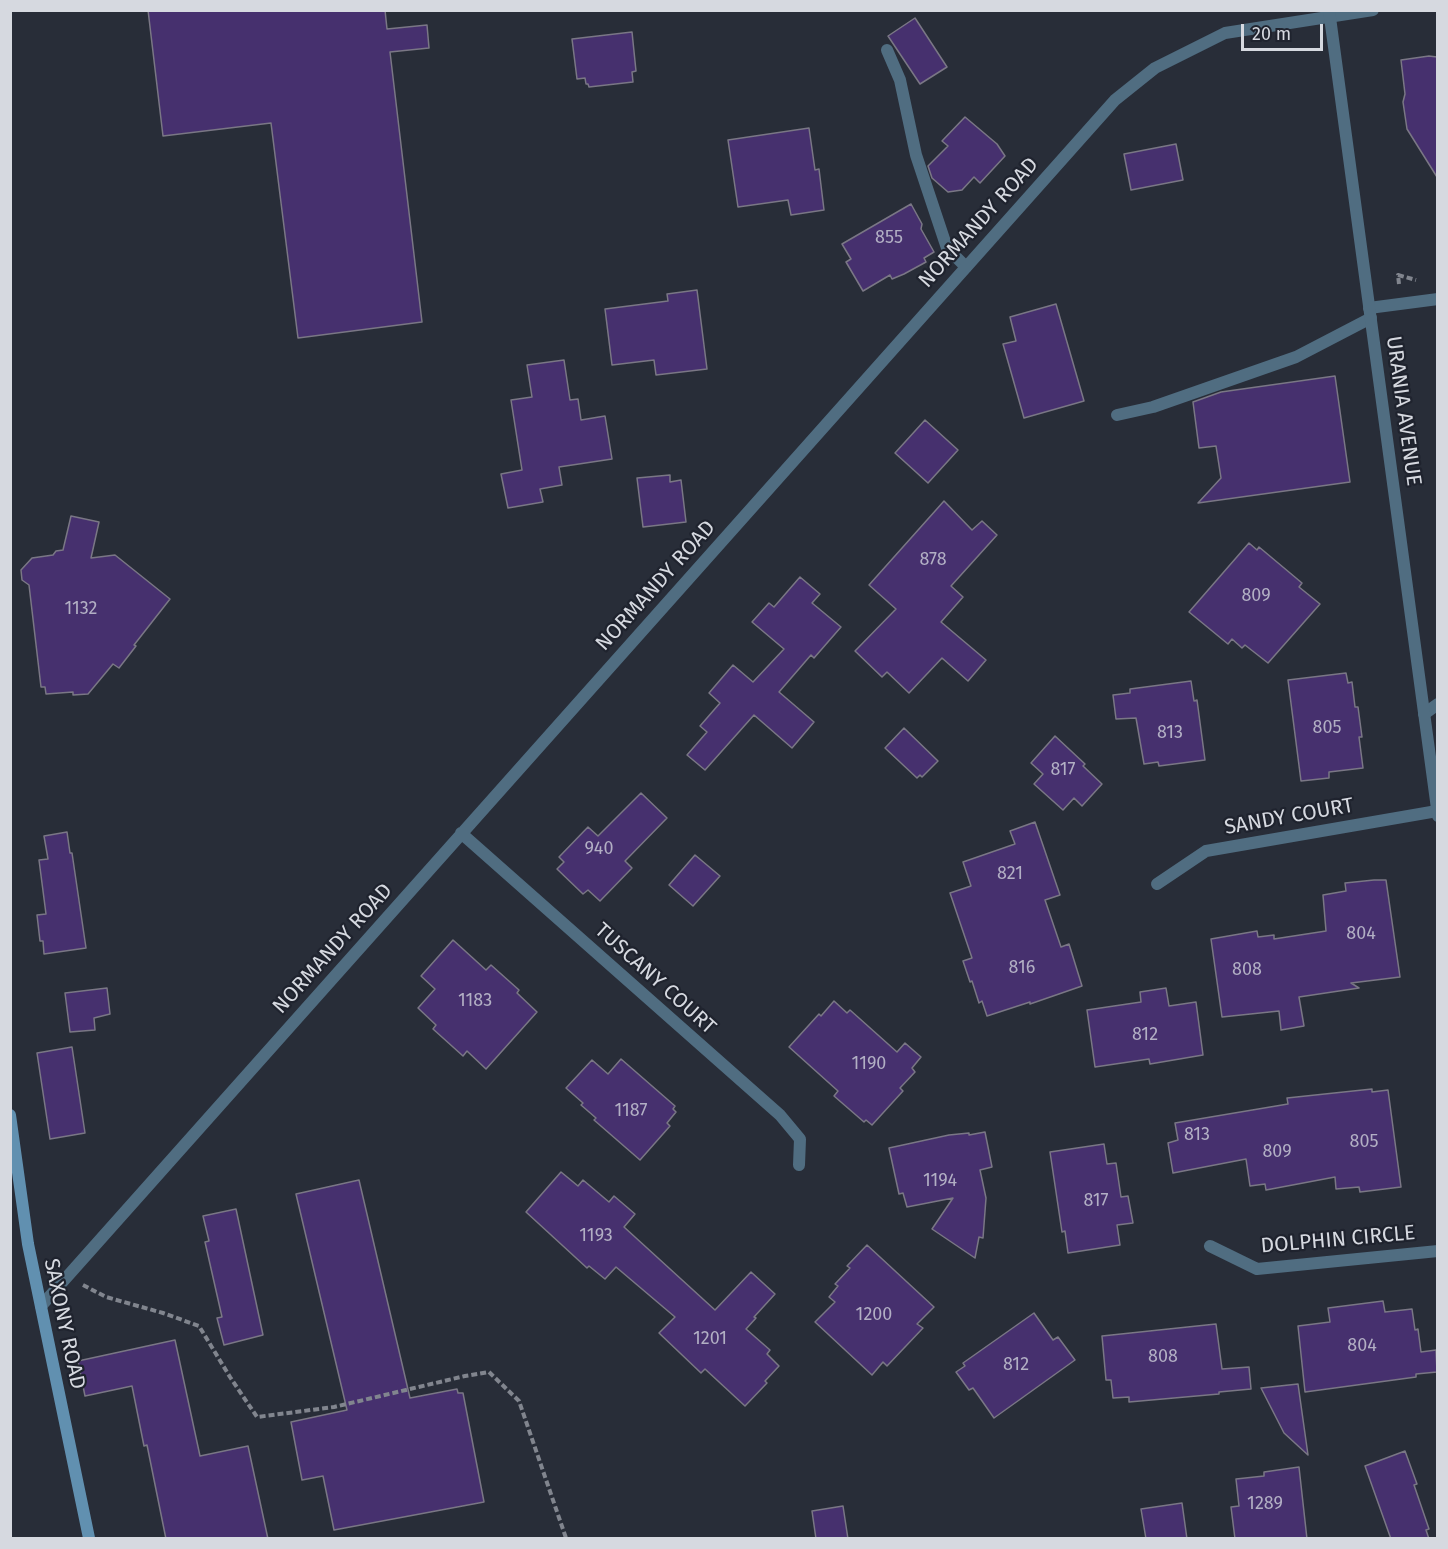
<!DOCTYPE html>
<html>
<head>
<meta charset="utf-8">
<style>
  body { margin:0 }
  #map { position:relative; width:1448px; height:1549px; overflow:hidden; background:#282d38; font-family:"Fira Sans",sans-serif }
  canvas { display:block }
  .frame { position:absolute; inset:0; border:12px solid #d6d9e0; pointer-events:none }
  .scale { position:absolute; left:1241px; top:24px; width:82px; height:27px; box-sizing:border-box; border:3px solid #d6d9e0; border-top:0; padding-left:8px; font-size:18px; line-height:21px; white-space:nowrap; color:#d6d9e0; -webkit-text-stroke:4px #1f232e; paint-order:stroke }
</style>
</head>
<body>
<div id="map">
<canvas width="1448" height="1549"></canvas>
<div class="frame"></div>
<div class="scale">20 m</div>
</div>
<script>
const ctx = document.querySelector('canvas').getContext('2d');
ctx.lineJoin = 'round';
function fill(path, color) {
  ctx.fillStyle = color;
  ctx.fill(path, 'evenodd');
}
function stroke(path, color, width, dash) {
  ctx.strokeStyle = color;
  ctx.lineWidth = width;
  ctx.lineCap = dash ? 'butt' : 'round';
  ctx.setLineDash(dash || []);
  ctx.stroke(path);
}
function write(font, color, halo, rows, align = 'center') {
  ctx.font = font + ' "Fira Sans",sans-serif';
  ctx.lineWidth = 4.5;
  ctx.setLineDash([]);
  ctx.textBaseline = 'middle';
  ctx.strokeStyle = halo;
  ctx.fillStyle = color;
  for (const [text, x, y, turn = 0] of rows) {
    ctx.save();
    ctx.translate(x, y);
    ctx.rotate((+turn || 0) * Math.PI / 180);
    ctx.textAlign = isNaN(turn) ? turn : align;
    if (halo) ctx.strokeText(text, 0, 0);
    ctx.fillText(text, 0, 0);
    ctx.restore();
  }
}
const building = new Path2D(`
  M 148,10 L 385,10 L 387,29 L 427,25 L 429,48 L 390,52 L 422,322 L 298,338 L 271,123 L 163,136 Z
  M 915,18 L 947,67 L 920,84 L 888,36 Z
  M 632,32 L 636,71 L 632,72 L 633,82 L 589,87 L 588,84 L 586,84 L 585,78 L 577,79 L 572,39 Z
  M 1429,56 L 1437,57 L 1437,177 L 1407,129 L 1403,102 L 1405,94 L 1401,60 Z
  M 965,117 L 997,144 L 1005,156 L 980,183 L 974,177 L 962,190 L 948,192 L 932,178 L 928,166 L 948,146 L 942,141 Z
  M 809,128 L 815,170 L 819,169 L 824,210 L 791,215 L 788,200 L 738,207 L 728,140 Z
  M 1176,144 L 1183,180 L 1131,190 L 1124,154 Z
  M 911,204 L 922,224 L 921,229 L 934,252 L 924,258 L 926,262 L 904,274 L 892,279 L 890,275 L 863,291 L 846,262 L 851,259 L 842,244 Z
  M 697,290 L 707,369 L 656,375 L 654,360 L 612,365 L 605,309 L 668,301 L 667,294 Z
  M 1056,304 L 1084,401 L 1024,418 L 1003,344 L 1016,341 L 1010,317 Z
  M 564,360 L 570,400 L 578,399 L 581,420 L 605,416 L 612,459 L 559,467 L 562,485 L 540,489 L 543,502 L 508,508 L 501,474 L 522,470 L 511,400 L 532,397 L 527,365 Z
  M 1335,376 L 1350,482 L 1198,503 L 1221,478 L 1216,446 L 1199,448 L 1193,402 L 1221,392 Z
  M 925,420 L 958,450 L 928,483 L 895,453 Z
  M 670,475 L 670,482 L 681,480 L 686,522 L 643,527 L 637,478 Z
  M 944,501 L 972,530 L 982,521 L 997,535 L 951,586 L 963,597 L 941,622 L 986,660 L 968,681 L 942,658 L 909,693 L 887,672 L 882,677 L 855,651 L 896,609 L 869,585 Z
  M 71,516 L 99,522 L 91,558 L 115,555 L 170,599 L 134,645 L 136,646 L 119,668 L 113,664 L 88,694 L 73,695 L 73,692 L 46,694 L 45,687 L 41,687 L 29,585 L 22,580 L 21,570 L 32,558 L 53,555 L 56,551 L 63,550 Z
  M 1249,543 L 1257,550 L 1259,547 L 1302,583 L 1299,587 L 1320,604 L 1268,663 L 1245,645 L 1242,648 L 1232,639 L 1228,644 L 1189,612 Z
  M 800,577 L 820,594 L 812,603 L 841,627 L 814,658 L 811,655 L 779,692 L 814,722 L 792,748 L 754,715 L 705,770 L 687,755 L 707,732 L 700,726 L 720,703 L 709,693 L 733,665 L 753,682 L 784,649 L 752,622 L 769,603 L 774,607 Z
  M 1346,673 L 1348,683 L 1352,682 L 1355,707 L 1358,707 L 1362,737 L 1359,737 L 1363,768 L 1329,772 L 1329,778 L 1301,781 L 1288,680 Z
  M 1191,681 L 1194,701 L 1197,700 L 1205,760 L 1159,766 L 1158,762 L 1144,764 L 1136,718 L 1116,719 L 1113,695 L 1130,693 L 1130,689 Z
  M 904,728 L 938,761 L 922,777 L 920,775 L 917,778 L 885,748 Z
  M 1055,736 L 1085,764 L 1083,766 L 1102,784 L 1082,806 L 1074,798 L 1063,810 L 1034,784 L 1043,774 L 1031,763 Z
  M 641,793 L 667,818 L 625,861 L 632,868 L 600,901 L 588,890 L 583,894 L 557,869 L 564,862 L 559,857 L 588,827 L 598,836 Z
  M 1035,822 L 1060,895 L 1045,900 L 1061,947 L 1069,944 L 1082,986 L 1030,1004 L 1030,1002 L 987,1016 L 982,1001 L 979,1003 L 972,981 L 970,982 L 963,961 L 972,958 L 950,893 L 971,886 L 963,862 L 1015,844 L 1010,831 Z
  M 67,832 L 70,853 L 72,853 L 86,948 L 44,954 L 43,941 L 40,941 L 37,915 L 46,914 L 39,860 L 48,859 L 44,836 Z
  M 695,855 L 720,876 L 693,906 L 669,885 Z
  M 1374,880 L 1386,880 L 1400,977 L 1351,983 L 1359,988 L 1299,997 L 1304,1026 L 1281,1030 L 1279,1011 L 1222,1017 L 1211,939 L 1257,931 L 1258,937 L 1274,935 L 1274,939 L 1326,931 L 1323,895 L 1346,891 L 1345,883 Z
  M 453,940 L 486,970 L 491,965 L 519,990 L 517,993 L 537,1012 L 486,1069 L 467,1051 L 463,1056 L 433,1029 L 436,1025 L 418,1008 L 435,989 L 421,976 Z
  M 107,988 L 110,1014 L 94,1018 L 95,1030 L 70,1032 L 65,993 Z
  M 1166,988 L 1169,1006 L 1196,1002 L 1203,1055 L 1150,1064 L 1149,1059 L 1095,1067 L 1087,1010 L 1141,1002 L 1140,992 Z
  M 834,1001 L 847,1013 L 850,1010 L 897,1052 L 905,1043 L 921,1057 L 912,1068 L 915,1072 L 900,1088 L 903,1091 L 872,1125 L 866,1120 L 864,1122 L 834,1096 L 838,1091 L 789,1047 L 819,1014 L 821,1016 Z
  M 72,1047 L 85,1133 L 50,1139 L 37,1053 Z
  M 621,1059 L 675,1106 L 673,1109 L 676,1112 L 667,1123 L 670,1126 L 640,1160 L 594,1120 L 596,1118 L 581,1105 L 583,1103 L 566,1088 L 592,1060 L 608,1074 Z
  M 1372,1089 L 1372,1092 L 1388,1090 L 1401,1187 L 1360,1192 L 1359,1187 L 1336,1189 L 1335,1177 L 1266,1190 L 1265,1184 L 1250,1186 L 1246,1159 L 1173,1173 L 1168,1143 L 1178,1140 L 1175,1123 L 1288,1104 L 1287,1098 Z
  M 985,1132 L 992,1167 L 980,1170 L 986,1198 L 983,1238 L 979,1237 L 975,1258 L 932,1229 L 953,1198 L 907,1207 L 903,1193 L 899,1194 L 889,1148 L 949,1135 L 969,1133 L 969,1135 Z
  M 1104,1144 L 1107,1164 L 1116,1163 L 1121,1197 L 1128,1196 L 1133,1223 L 1117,1225 L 1120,1245 L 1068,1253 L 1065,1231 L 1062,1232 L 1050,1152 Z
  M 561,1172 L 578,1186 L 583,1180 L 609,1202 L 614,1196 L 635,1214 L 624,1227 L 715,1310 L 751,1272 L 775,1294 L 754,1317 L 756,1318 L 746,1329 L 770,1350 L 767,1354 L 779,1366 L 765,1381 L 767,1383 L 745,1406 L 705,1369 L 701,1373 L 659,1333 L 675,1317 L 616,1267 L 605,1279 L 589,1266 L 587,1268 L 526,1212 Z
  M 359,1180 L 410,1398 L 457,1389 L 458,1393 L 463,1393 L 484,1502 L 334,1530 L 323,1476 L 302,1480 L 291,1422 L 347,1410 L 296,1194 Z
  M 236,1209 L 263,1335 L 224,1345 L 217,1318 L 222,1317 L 205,1242 L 209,1241 L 203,1216 Z
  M 867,1245 L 934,1307 L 917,1324 L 923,1328 L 887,1366 L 883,1362 L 872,1375 L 815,1322 L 835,1302 L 829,1297 L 838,1286 L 835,1284 L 850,1268 L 847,1266 Z
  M 1383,1301 L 1385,1312 L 1412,1309 L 1415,1330 L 1418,1329 L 1421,1352 L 1436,1350 L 1437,1372 L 1416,1374 L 1416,1377 L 1305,1392 L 1298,1326 L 1330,1322 L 1328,1308 Z
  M 1034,1313 L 1053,1340 L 1058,1337 L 1075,1360 L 994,1418 L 973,1388 L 969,1390 L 956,1372 L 965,1366 L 963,1363 Z
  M 1216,1324 L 1222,1369 L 1249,1367 L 1251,1389 L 1219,1392 L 1219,1394 L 1129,1402 L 1129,1397 L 1113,1398 L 1111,1380 L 1106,1380 L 1102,1336 Z
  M 175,1340 L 200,1456 L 248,1446 L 268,1539 L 166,1539 L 147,1445 L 144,1446 L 132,1386 L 85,1396 L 78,1361 Z
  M 1298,1384 L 1308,1455 L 1284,1433 L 1261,1388 Z
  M 1405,1451 L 1417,1484 L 1414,1485 L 1429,1529 L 1426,1530 L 1429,1539 L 1391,1539 L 1365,1466 Z
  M 1299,1467 L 1307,1539 L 1235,1539 L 1231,1507 L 1239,1506 L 1236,1479 L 1264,1476 L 1264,1472 Z
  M 1182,1503 L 1187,1539 L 1146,1539 L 1141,1509 Z
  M 843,1506 L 848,1539 L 816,1539 L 812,1511 Z`);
const path = new Path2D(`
  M 1399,284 L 1398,275 L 1416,280
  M 83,1285 L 106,1297 L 163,1313 L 199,1326 L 230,1377 L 257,1417 L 334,1407 L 465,1376 L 489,1372 L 519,1401 L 566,1538`);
const service = new Path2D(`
  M 887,50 L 900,80 L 916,155 L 947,248 L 966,267
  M 1117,415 L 1153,407 L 1296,357 L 1371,318
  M 1424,714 L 1438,704`);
const minor = new Path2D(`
  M 1369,308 L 1438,299
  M 461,833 L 780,1115 L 800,1139 L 799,1165
  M 1157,884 L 1206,851 L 1437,811
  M 1210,1246 L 1257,1269 L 1438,1251
  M 41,1306 L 1115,100 L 1155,68 L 1225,33 L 1373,10`);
const tertiary = new Path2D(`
  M 1329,10 L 1438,816`);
const secondary = new Path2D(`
  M 10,1115 L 28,1244 L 89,1538`);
const numberNames = [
  ["855",889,238],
  ["878",933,560],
  ["809",1256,596],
  ["1132",81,609],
  ["805",1327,728],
  ["813",1170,733],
  ["817",1063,770],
  ["940",599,849],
  ["821",1010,874],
  ["804",1361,934],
  ["816",1022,968],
  ["808",1247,970],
  ["1183",475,1001],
  ["812",1145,1035],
  ["1190",869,1064],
  ["1187",631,1111],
  ["813",1197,1135],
  ["805",1364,1142],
  ["809",1277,1152],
  ["1194",940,1181],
  ["817",1096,1201],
  ["1193",596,1236],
  ["1200",874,1315],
  ["1201",710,1339],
  ["804",1362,1346],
  ["808",1163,1357],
  ["812",1016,1365],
  ["1289",1265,1504]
];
const streetNames = [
  ["NORMANDY ROAD",979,223,-48],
  ["URANIA AVENUE",1403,411,82],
  ["NORMANDY ROAD",656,586,-48],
  ["SANDY COURT",1289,817,-10],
  ["NORMANDY ROAD",333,949,-48],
  ["TUSCANY COURT",655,979,42],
  ["DOLPHIN CIRCLE",1338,1240,-5],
  ["SAXONY ROAD",64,1324,78]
];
fill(building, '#46306e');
stroke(building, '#7a7785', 1.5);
stroke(path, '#81858e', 4, [6, 3]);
stroke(service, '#506d81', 12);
stroke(minor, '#506d81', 12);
stroke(tertiary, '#506d81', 12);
stroke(secondary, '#6190b0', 12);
write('18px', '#b2afc4', null, numberNames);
write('21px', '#d6d9e0', '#1f232e', streetNames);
</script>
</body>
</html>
